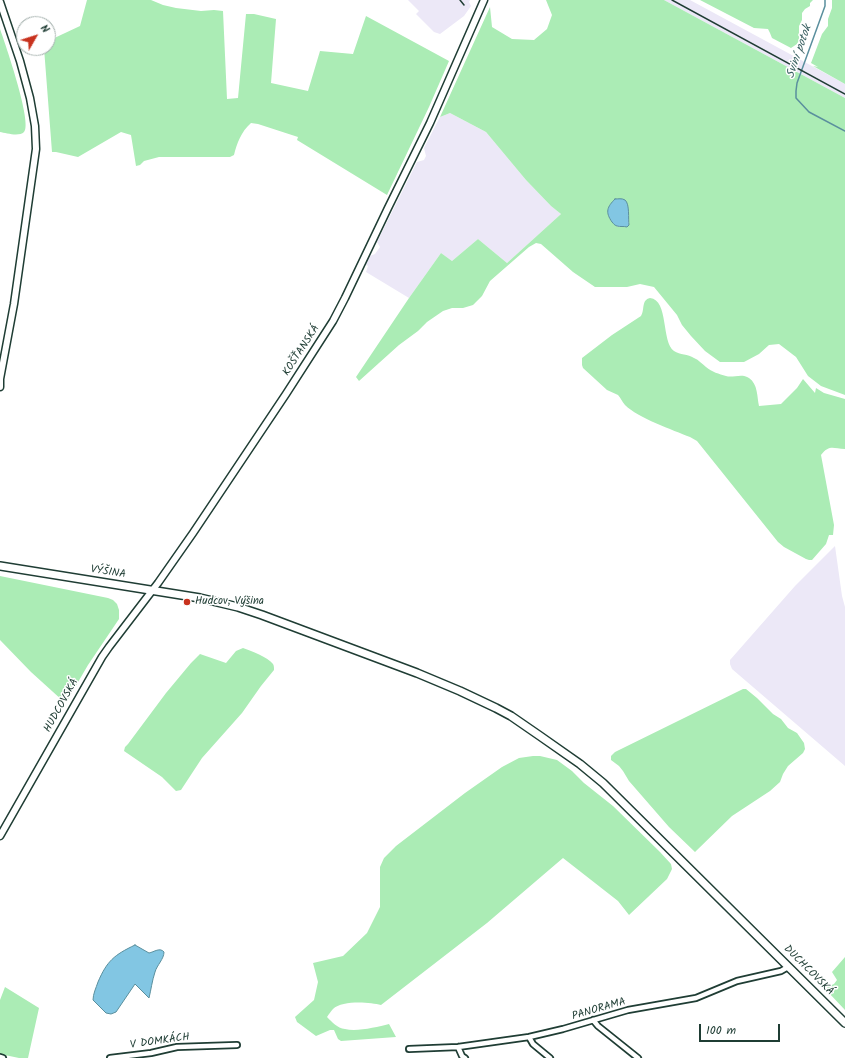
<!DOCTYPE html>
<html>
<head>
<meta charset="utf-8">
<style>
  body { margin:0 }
  #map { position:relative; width:845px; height:1058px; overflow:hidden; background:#fff; font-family:Kalam,sans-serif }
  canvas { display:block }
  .north { position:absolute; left:16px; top:16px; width:40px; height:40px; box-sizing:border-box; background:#fff; border:1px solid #a5b1ae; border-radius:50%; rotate:51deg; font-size:11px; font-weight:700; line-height:16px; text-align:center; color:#1f3d34 }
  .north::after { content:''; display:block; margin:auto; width:14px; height:18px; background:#c8321e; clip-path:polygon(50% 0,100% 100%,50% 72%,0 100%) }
  .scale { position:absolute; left:699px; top:1024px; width:81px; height:18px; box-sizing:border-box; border:2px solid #1f3d34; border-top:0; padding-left:5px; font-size:12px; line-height:14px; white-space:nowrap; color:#1f3d34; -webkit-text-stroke:3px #fff; paint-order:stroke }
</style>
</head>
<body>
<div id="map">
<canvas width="845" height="1058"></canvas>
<div class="north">N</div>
<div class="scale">100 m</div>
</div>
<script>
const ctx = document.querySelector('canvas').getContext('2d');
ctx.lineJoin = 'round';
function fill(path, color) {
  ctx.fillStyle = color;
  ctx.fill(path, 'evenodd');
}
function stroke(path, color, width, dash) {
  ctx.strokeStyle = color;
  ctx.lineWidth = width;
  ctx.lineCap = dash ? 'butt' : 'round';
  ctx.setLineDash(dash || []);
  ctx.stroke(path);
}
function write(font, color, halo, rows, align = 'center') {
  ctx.font = font + ' Kalam,sans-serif';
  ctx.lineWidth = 3;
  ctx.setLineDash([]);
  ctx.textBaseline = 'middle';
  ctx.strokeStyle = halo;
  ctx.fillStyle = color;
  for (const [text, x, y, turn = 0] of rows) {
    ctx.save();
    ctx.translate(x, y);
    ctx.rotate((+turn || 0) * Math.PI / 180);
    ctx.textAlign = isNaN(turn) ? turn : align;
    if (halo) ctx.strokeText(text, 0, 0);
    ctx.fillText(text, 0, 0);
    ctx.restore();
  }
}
const built = new Path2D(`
  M 408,0 L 470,0 L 469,2 L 471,6 L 464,16 L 440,34 L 434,32 L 416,14 L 419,11 Z
  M 664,0 L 690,0 L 801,60 L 845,84 L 845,98 Z
  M 450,113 L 486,132 L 526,180 L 551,206 L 561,214 L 507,263 L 478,239 L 452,261 L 441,253 L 409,298 L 366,272 L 368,266 L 365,264 L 370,256 L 375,254 L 380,247 L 377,242 L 417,162 L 424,160 L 426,156 L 424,148 L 440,117 Z
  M 835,546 L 842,596 L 845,607 L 845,766 L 732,669 L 730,664 L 730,660 L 795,586 Z`);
const green = new Path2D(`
  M 87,0 L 151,0 L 163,5 L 176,8 L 201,11 L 214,10 L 223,11 L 227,99 L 238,98 L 246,14 L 254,14 L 276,19 L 271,83 L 308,91 L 320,51 L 353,54 L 366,16 L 449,61 L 429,107 L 387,195 L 297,140 L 298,137 L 258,124 L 251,123 C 241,132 237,143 234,155 L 230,157 L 159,157 L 144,161 L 140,165 L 136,166 L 131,135 L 121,132 L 78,157 L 56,152 L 52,152 L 44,48 L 48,48 L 48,41 L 80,26 Z
  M 546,0 L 664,0 L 845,98 L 845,395 L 821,386 L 808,376 L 796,357 L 779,344 L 769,345 L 759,354 L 744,362 L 720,362 L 705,351 L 691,336 L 682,325 L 677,315 L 654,287 L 640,284 L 627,287 L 595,287 L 573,272 L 541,244 L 536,243 L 529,247 L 490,281 L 482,296 L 473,305 L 463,308 L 452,308 L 443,311 L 427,322 L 418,331 L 399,345 L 359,381 L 356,377 L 409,298 L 441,253 L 452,261 L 478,239 L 507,263 L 561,214 L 551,206 L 526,180 L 486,132 L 450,113 L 440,117 L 490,7 L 492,27 L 512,39 L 534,40 L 547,29 L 552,15 ZM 628,206 L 629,225 L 618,227 C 611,220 606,217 609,207 Z
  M 700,0 L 813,0 L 810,3 L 810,6 L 805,9 L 802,13 L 802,20 L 799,26 L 799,41 L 797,44 L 791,48 L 772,38 L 770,33 L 768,29 L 754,28 Z
  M 832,0 L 845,0 L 845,84 L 813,66 L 818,67 L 811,63 L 822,34 L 828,26 L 828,19 L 832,8 Z
  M 0,29 C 5,43 33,124 24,132 C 19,137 6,133 0,132 Z
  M 650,298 C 669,300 661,342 674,351 C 680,355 688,354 694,358 C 699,360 702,364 706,367 C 712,372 719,374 726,376 C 733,378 742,373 749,378 C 758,384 757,397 759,406 L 781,404 L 797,388 L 803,379 L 815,393 L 816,388 L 824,393 L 845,399 L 845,449 C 833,449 830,444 821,455 L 834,525 L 833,535 L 829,535 L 826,544 L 812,560 L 809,560 L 806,559 L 784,547 L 778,542 L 697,441 L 690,437 C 673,430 638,418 625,405 C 622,402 621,398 618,395 L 607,390 L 583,368 L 582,365 L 582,358 L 612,335 L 641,316 C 645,310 641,300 650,298 Z
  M 0,576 L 108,598 L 113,600 L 117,604 L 119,610 L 119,619 L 88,665 L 67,701 L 63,701 L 31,672 L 0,640 Z
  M 243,648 C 251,651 268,657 273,664 C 274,666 274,667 274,670 L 261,686 L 242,713 L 202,758 L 181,790 L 176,791 L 162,777 L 124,751 L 125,747 L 128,744 L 166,693 L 191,663 L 200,654 L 226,663 L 236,651 Z
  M 743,689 L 746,689 L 757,698 L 773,714 L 781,719 L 788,728 L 797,733 L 804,743 L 805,749 L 803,753 L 788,766 L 783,774 L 780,782 L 770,791 L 732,816 L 695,852 L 669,827 L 629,781 L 623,771 L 619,766 L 611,760 L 611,756 L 615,752 Z
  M 533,756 L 540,756 L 557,760 L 572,771 L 584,783 L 613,806 L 660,852 L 671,864 L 672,869 L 667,879 L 629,915 L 618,901 L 563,858 L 487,923 L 381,1005 C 370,1002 342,1000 333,1009 C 331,1011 329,1014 327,1017 C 332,1022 337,1028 345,1029 C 357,1032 377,1027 389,1024 L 396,1037 L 341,1041 L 338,1039 L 334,1030 L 330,1030 L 316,1036 L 297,1022 L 295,1017 L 314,1000 L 318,982 L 313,963 L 343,956 L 367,933 L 380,907 L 380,867 L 384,858 L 396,846 L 465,793 L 502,767 L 519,758 Z
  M 845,957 L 845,1010 L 828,992 L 827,987 L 834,984 L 837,980 L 832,972 Z
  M 5,987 L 39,1008 L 28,1058 L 19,1058 L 0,1054 L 0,1000 Z`);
const water = new Path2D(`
  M 615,199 C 618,199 622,198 625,200 C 630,204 628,219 629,225 L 627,227 C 624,226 620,227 617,226 C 614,225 614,224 612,222 C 605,212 607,207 615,199 Z
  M 135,945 L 149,953 C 154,952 160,947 164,952 C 164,959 157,965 155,972 C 152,981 151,990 149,998 L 135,984 L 116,1012 L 111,1014 L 106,1013 L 93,1000 C 93,994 96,988 98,982 C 107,961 114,955 135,945 Z`);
const stream = new Path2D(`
  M 825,0 L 825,6 L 797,83 L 796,91 L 796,98 L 809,112 L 845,131`);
const minor = new Path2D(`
  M 593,1020 L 598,1026 L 638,1058
  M 529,1037 L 533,1044 L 550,1058
  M 458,1047 L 462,1056 L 465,1058
  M 409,1049 L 458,1047 L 529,1037 L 563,1029 L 628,1010 L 696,998 L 737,981 L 781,971 L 788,967
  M 0,1057 L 3,1058
  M 110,1058 L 151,1053 L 177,1047 L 237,1045`);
const tertiary = new Path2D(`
  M 0,2 L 20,61 L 30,98 L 35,126 L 36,149 L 14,304 L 0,379 L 0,387
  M 0,836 L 102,657 L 109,647 L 158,583 L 193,533 L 286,394 L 333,321 L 345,298 L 388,208 L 430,123 L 484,0`);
const secondary = new Path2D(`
  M 0,566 L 200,598 L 238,607 L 262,615 L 417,673 L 460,691 L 496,708 L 511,716 L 540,736 L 580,764 L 603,783 L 845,1023`);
const rail = new Path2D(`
  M 460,0 L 464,5
  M 672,0 L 845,94`);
const markers = [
  [187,602,4,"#c8321e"]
];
const streetNames = [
  ["KOŠŤANSKÁ",302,351,-57],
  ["VÝŠINA",108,573,9],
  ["HUDCOVSKÁ",62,706,-61],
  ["DUCHCOVSKÁ",808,971,45],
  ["PANORAMA",599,1010,-16],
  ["V DOMKÁCH",160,1042,-8]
];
const poiNames = [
  ["Hudcov, Výšina",195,602]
];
const waterNames = [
  ["Sviní potok",800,52,-71]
];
fill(built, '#ece8f7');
fill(green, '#abecb5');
fill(water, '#82c6e3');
stroke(water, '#5a8f9d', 1);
stroke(stream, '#5a8f9d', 1.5);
stroke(minor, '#1f3d34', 8);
stroke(tertiary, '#1f3d34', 9);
stroke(secondary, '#1f3d34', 10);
stroke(minor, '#fff', 4.5);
stroke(tertiary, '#fff', 6);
stroke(secondary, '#fff', 7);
stroke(rail, '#1f3d34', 1.5);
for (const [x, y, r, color] of markers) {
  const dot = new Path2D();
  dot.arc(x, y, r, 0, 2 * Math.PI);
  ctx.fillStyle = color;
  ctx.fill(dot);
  stroke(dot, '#fff', 1.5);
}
write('11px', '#1f3d34', '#fff', streetNames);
write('11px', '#1f3d34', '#fff', poiNames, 'left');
write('italic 12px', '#385f60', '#fff', waterNames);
</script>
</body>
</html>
